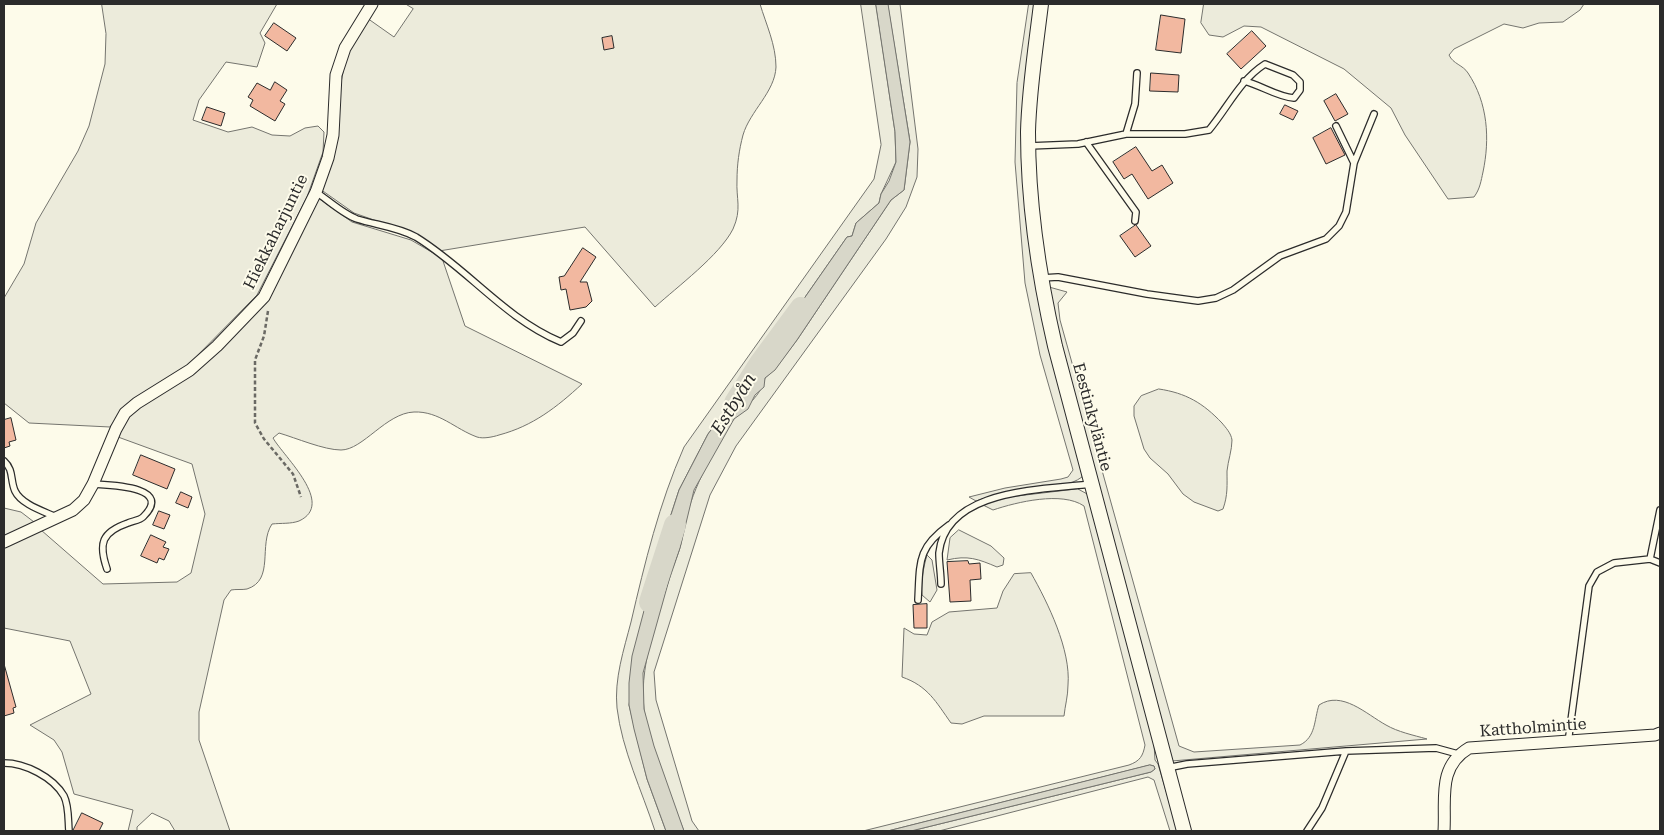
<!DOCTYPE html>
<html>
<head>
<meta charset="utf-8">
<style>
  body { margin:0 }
  #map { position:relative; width:1664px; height:835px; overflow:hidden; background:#fdfbea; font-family:"Roboto Serif",serif }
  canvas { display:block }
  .frame { position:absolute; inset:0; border:5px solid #2b2b2b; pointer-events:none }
</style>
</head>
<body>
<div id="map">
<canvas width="1664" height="835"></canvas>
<div class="frame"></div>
</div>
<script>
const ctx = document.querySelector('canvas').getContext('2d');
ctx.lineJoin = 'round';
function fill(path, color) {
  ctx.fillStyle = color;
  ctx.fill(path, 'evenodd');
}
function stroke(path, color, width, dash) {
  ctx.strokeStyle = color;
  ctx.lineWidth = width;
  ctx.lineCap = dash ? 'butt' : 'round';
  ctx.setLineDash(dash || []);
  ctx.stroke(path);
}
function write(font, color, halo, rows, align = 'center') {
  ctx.font = font + ' "Roboto Serif",serif';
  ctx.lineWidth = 4;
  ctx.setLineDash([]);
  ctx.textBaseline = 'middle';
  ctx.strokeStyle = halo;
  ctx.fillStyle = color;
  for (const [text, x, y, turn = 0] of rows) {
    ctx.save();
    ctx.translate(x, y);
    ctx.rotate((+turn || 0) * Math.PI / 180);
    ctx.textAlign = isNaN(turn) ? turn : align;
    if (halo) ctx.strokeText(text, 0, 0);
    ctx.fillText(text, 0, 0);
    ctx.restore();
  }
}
const green = new Path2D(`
  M 102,4 L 277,4 L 260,33 L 265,43 L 257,67 L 226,62 L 199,100 L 193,120 L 228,132 L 252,127 L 272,135 L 290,136 L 305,128 L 318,126 L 324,132 L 323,152 L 307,197 L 257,295 L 188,365 L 130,402 L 110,427 L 29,423 L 4,403 L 4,298 L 24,264 L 36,223 L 78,151 L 89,126 L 105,64 L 106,34 Z
  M 406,4 L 760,4 C 766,24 776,45 776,67 C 775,92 750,111 743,135 C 739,150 737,165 737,180 C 736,199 742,209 733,229 C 720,255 677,287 655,307 L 585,227 L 439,251 L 414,234 L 354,213 L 320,189 L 348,47 L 367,18 L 394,37 L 413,9 Z
  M 861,4 L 876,4 L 895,132 L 896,162 L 881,194 L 879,203 L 856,223 L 852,236 L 847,237 L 787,323 L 770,357 L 760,366 L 735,398 L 708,434 L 679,490 L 667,527 L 664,559 L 646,603 L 629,705 L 647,779 L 666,831 L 655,831 C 642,791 622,750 617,708 C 614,679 624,649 631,622 C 645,562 659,504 684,447 L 874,179 L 881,145 Z
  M 888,4 L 900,4 L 918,149 L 917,177 L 906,207 L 886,239 L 736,446 L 710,495 L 654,672 L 656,700 L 692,821 L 699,831 L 684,831 C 670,795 649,747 644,709 C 638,661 664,596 679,551 C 683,540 683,528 686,517 C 692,497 699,480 709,461 C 716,448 724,430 734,419 C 745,407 762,395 765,378 L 775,369 L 797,340 L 891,200 L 904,190 L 910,142 Z
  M 1029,4 L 1035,4 L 1027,206 L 1083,470 L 1082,477 C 1059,494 1006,489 976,501 L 969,497 L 1005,488 L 1061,479 L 1068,477 L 1073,470 L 1040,355 L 1025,283 L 1015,162 L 1017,83 Z
  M 1204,4 L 1584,4 L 1580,10 L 1563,22 L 1539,23 L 1523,28 L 1504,24 L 1454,49 L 1449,55 C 1453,64 1463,65 1468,73 C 1488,103 1490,139 1483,172 C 1481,181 1480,189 1474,197 L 1448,199 L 1405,135 L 1391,108 L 1344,69 L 1261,27 L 1244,26 L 1223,37 L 1209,35 L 1201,23 Z
  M 318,198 L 352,222 L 411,240 L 442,258 L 465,326 L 582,384 C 557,407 533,426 499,435 C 493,437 483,439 477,437 C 455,429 439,411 414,412 C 386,413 363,450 341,450 C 324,450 296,438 279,433 L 273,438 C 284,457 336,504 299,521 C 291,524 281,523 272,524 C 258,545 275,580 247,589 C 242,590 236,589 231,590 L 224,600 L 199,712 L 199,740 L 230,831 L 175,831 L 169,821 L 152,813 L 137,827 L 137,831 L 128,831 L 133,810 L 74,794 L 62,752 L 54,740 L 30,725 L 91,694 L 70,641 L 4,628 L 4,545 L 41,530 L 103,584 L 177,582 L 191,573 L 205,514 L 192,464 L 118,437 L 129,416 L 142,405 L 208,360 L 256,313 Z
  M 1049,287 L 1067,292 L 1058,303 L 1060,320 L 1179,746 L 1194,752 L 1300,745 C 1316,737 1314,720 1319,705 C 1342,690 1366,714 1386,725 C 1398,732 1413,735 1427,739 L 1172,761 L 1055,326 Z
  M 1159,389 C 1186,393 1203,403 1222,423 C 1226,428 1231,433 1232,440 C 1232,450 1228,461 1227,471 C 1227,485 1228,495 1223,509 L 1218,511 L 1194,502 L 1183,494 L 1168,474 L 1150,458 L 1144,449 L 1134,416 L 1134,406 L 1141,396 Z
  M 1078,489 L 1089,495 L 1154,744 L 1155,760 L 1158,764 L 1178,831 L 1170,831 L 1154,780 L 1148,777 L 939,831 L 911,831 L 1151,772 L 1155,769 L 1154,766 L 1150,765 L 888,831 L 863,831 L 1129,765 C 1140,761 1143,756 1145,745 L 1084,506 C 1062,491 1017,502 993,510 L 983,505 L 1001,498 Z
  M 4,508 L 21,512 L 34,522 L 4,536 Z
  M 959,530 L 991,546 L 1004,558 L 1003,565 L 997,567 C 978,559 968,555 947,560 L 950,538 Z
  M 927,555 L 932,560 L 937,590 L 930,602 L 922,595 C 921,581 923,569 927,555 Z
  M 1031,573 C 1048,603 1071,650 1068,685 C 1068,696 1065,706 1064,716 L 984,716 L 962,724 L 951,723 C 936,702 928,686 902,677 L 904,628 L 914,634 L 927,635 L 932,622 L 949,612 L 997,608 L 1003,591 L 1014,574 Z`);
const water = new Path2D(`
  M 876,4 L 888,4 L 910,142 L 904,190 L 891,200 L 797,340 L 775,370 L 765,378 L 764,387 L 755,395 L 748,409 L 734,419 L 694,490 L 680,548 L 671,573 L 643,673 L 644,709 L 654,746 L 684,831 L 666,831 L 647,779 L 634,729 L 629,705 L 629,683 L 632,656 L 646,603 L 664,559 L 667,527 L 679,490 L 708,434 L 735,398 L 760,366 L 770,357 L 787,323 L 847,237 L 852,236 L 856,223 L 879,203 L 881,194 L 889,181 L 896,162 L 895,132 Z
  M 1150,765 L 1154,766 L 1155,769 L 1151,772 L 911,831 L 888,831 Z`);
const river = new Path2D(`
  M 735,403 L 761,362 L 801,308
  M 650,602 L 675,525`);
const building = new Path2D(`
  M 1161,15 L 1185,19 L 1181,53 L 1156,50 Z
  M 274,23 L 296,38 L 287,51 L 265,36 Z
  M 1252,31 L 1266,46 L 1241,69 L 1227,54 Z
  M 612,36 L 614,48 L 604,50 L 602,38 Z
  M 1151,73 L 1179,75 L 1178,92 L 1150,91 Z
  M 275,82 L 287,90 L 280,101 L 285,104 L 275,121 L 250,106 L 253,100 L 248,97 L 257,83 L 270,90 Z
  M 1336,94 L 1348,114 L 1335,121 L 1324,101 Z
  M 1285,105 L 1298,111 L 1293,120 L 1280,114 Z
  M 207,107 L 225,113 L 221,126 L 202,120 Z
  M 1331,128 L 1345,155 L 1326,164 L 1313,138 Z
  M 1136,147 L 1152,171 L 1162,165 L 1173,183 L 1148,199 L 1132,174 L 1124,179 L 1113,162 Z
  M 1136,225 L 1151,246 L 1135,257 L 1120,236 Z
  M 583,248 L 596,257 L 580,282 L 587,282 L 592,301 L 586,307 L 570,310 L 566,289 L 561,290 L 559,277 L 564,276 Z
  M 11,418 L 16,440 L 9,442 L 10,446 L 4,448 L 4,420 Z
  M 141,455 L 175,469 L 167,489 L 133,475 Z
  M 181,492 L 192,497 L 188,508 L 176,503 Z
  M 159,511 L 170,515 L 164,529 L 153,525 Z
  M 151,535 L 166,542 L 163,547 L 169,549 L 164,560 L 159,558 L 157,563 L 141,556 Z
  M 968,561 L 969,564 L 980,563 L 981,579 L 970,580 L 971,601 L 950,602 L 947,562 Z
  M 927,604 L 927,628 L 914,628 L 913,605 Z
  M 4,664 L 16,707 L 13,708 L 14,713 L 4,716 Z
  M 82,813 L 103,823 L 99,831 L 73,831 Z`);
const path = new Path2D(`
  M 268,311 L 264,336 L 255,360 L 255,423 L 264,439 L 293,474 L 301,497`);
const service = new Path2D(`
  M 1336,126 L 1354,163
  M 1126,134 L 1185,134 L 1209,130 C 1228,107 1240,80 1265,64 L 1293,75 L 1300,82 L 1300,90 L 1294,98 C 1277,97 1261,85 1244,81
  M 1086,142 L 1136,212 L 1135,221
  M 1029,146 L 1078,144 L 1126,134 L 1135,104 L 1137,73
  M 316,192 C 328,200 343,214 357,219 C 376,225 398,227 416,237 C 468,269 504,318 561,342 L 573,333 L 581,321
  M 1042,278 L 1058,277 L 1147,294 L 1198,301 L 1216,298 L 1233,290 L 1280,256 L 1326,239 L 1339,226 L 1346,212 L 1354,163 L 1374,114
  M 4,461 C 14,470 10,480 15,491 C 21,504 43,511 56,517
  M 93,484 C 108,485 175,486 143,517 C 140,520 133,521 128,523 C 102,532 98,543 107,569
  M 1650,559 L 1660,563
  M 941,584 C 941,574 939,563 939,553 C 946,488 1043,490 1091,484
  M 918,600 C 920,562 917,548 949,525
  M 1568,743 L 1589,586 L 1597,572 L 1614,563 L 1650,559 L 1660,510
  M 1346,751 L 1436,748 L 1458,754
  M 4,763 C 25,763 53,777 64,796 C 69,806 68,820 69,831
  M 1167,768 L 1187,764 L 1346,751 L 1322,808 L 1307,831`);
const minor = new Path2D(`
  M 4,542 L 73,510 L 84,500 L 93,484 L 116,429 L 125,413 L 137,403 L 190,370 L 217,346 L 264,297 L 316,192 L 328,158 L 333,135 L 336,75 L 345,48 L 372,4
  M 1444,831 C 1446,799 1437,767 1469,748 L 1655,735 L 1660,733`);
const tertiary = new Path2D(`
  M 1041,4 C 1036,46 1029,89 1028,132 C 1028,203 1039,277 1055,346 L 1184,831`);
const power = new Path2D(`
  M 377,4 L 378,4`);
const streetNames = [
  ["Hiekkaharjuntie",276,232,-64],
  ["Eestinkyläntie",1092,417,75],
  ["Kattholmintie",1533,728,-4]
];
const waterNames = [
  ["Estbyån",734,404,-58]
];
fill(green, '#ecebdb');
stroke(green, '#74746e', 1);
fill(water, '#d8d7c9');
stroke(water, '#74746e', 1);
stroke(river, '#d8d7c9', 22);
fill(building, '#f2b8a0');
stroke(building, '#2b2b2b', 1);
stroke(service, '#2b2b2b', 8);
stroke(minor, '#2b2b2b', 13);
stroke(tertiary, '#2b2b2b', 16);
stroke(path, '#6a6964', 2.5, [4, 2.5]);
stroke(service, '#fdfbea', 5.5);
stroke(minor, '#fdfbea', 11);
stroke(tertiary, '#fdfbea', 14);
stroke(power, '#c62828', 1, [18, 4, 2.5, 4]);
write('16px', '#2b2b2b', '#fdfbea', streetNames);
write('italic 18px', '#2b2b2b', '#fdfbea', waterNames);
</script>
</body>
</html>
